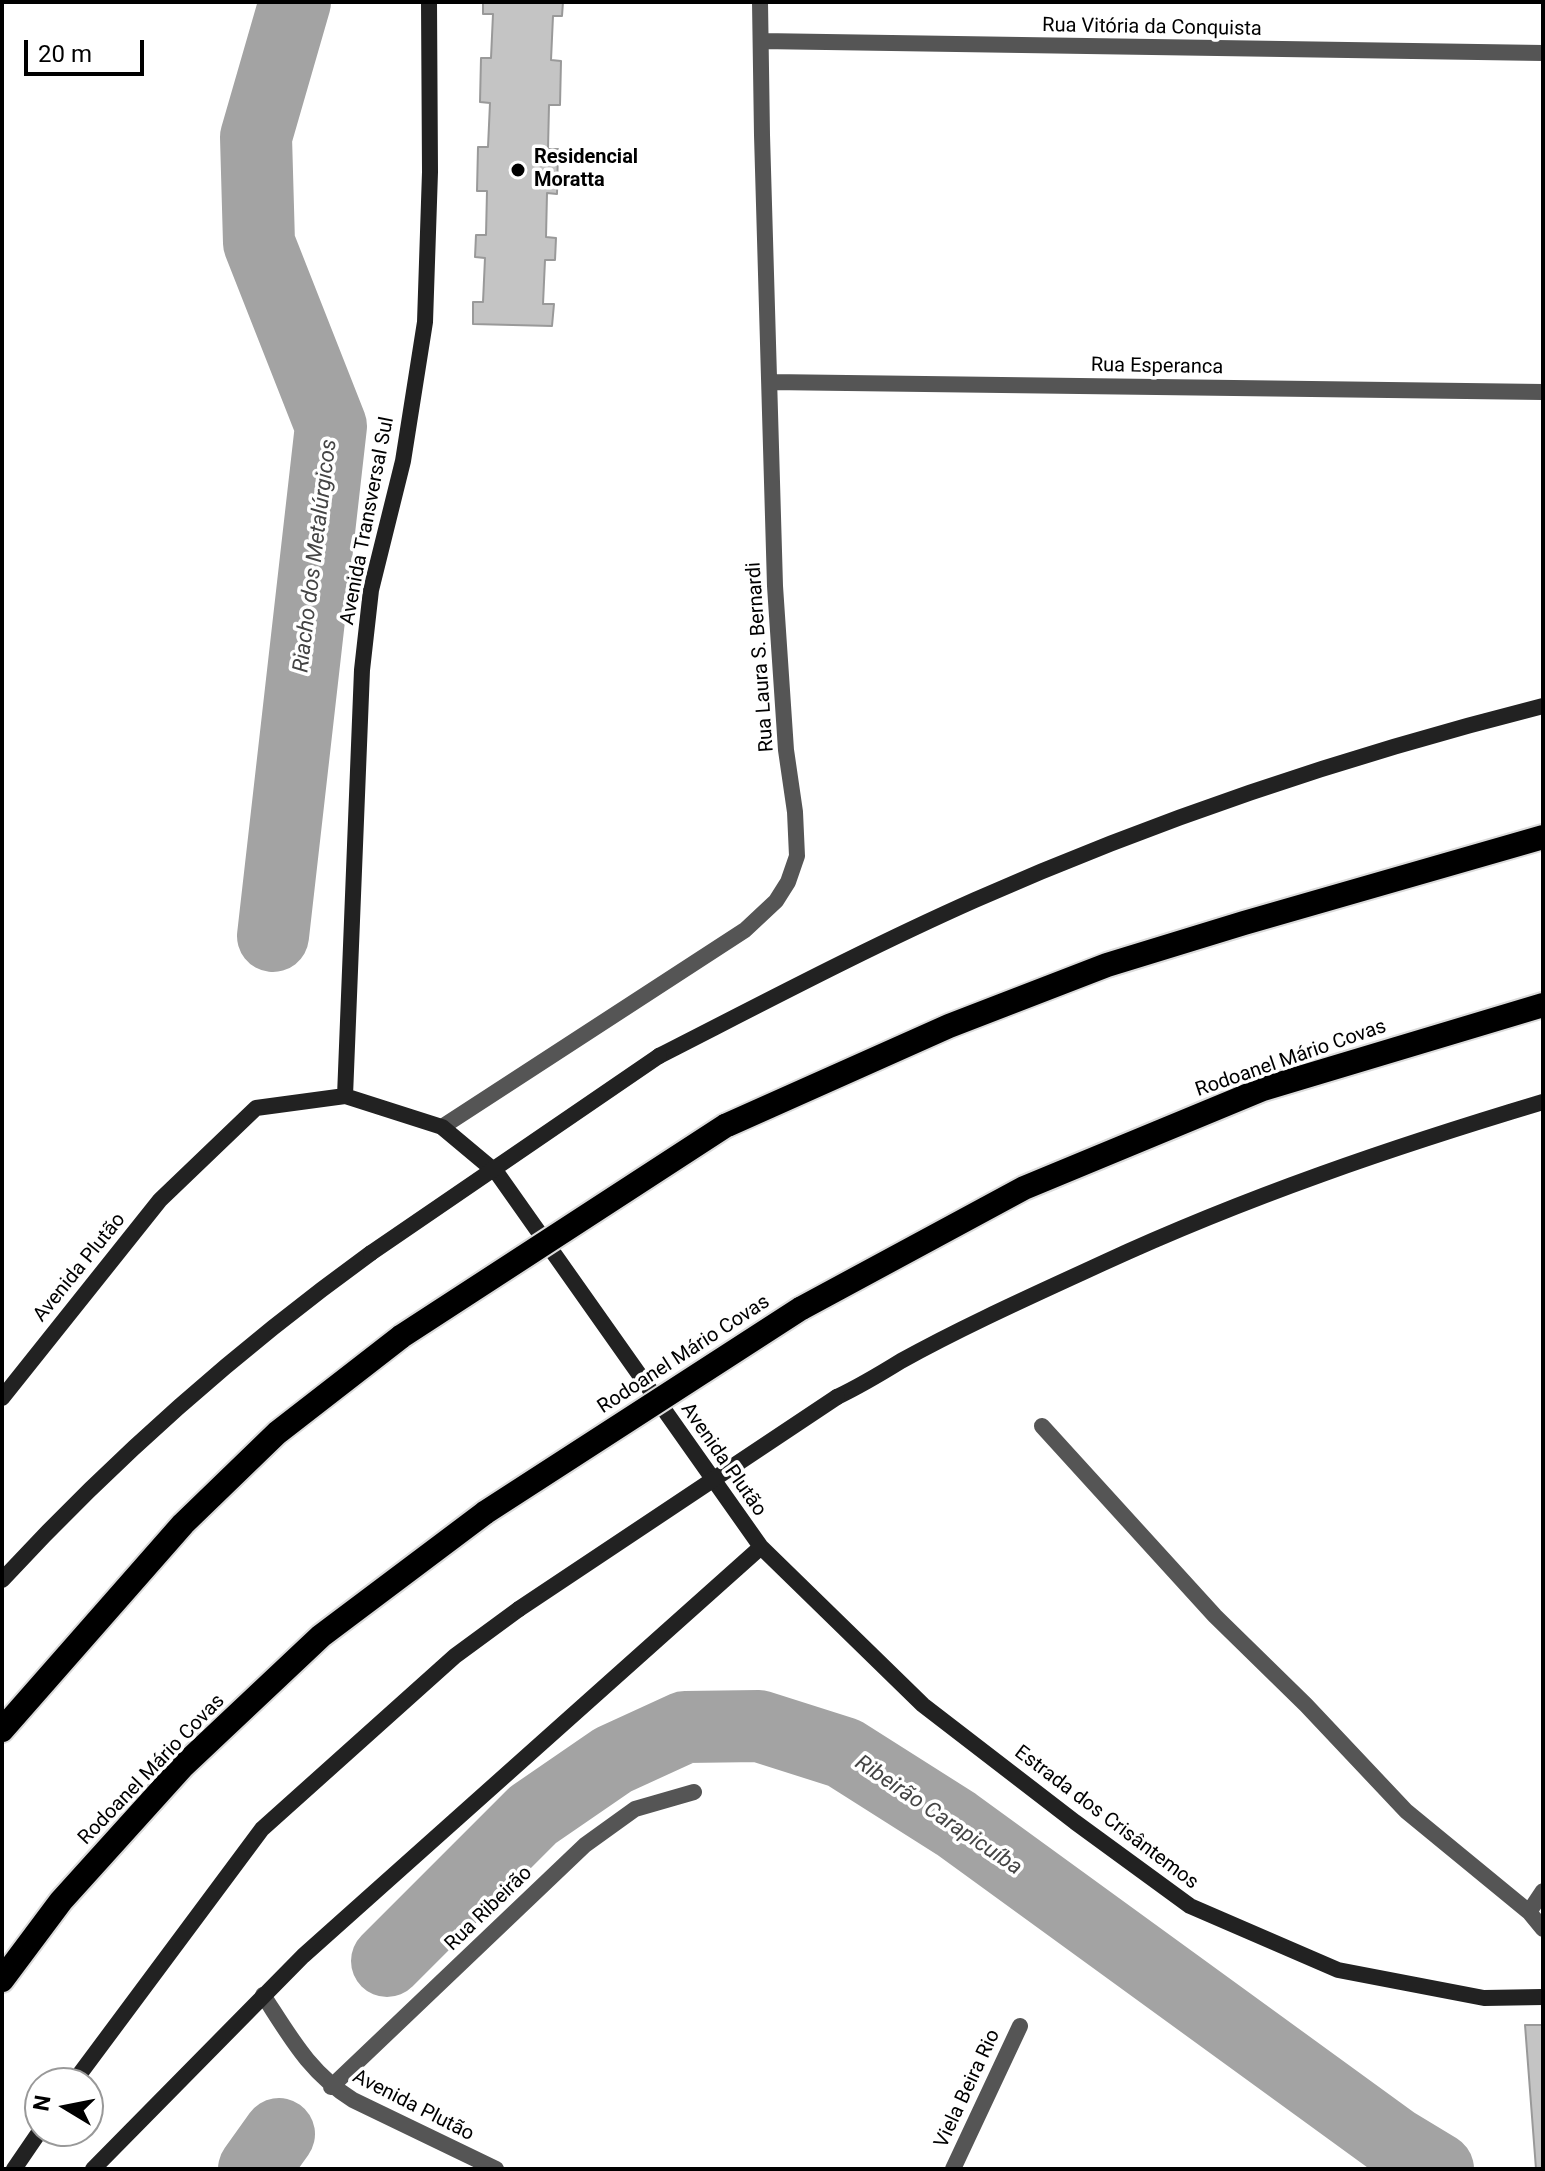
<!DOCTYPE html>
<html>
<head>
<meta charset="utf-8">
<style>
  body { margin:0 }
  #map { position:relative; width:1545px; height:2171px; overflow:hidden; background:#fff; font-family:Roboto,sans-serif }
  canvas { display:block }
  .frame { position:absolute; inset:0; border:4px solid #000; pointer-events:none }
  .north { position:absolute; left:24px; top:2067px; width:80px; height:80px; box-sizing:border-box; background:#fff; border:2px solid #999; border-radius:50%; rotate:280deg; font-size:22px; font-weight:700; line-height:32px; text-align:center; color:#000 }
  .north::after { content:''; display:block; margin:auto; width:28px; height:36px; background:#000; clip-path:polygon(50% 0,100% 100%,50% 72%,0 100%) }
  .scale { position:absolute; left:24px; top:40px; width:120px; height:36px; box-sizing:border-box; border:4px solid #000; border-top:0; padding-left:10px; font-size:24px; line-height:28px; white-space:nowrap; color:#000; -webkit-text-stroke:6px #fff; paint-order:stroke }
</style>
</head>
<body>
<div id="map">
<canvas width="1545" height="2171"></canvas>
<div class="frame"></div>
<div class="north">N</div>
<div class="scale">20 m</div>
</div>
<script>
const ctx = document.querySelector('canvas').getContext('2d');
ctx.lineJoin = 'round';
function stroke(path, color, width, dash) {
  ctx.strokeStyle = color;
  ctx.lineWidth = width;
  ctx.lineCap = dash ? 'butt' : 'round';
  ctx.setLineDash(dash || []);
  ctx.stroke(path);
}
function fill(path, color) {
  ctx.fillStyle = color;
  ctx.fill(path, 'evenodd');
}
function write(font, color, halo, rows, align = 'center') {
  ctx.font = font + ' Roboto,sans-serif';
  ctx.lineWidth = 7;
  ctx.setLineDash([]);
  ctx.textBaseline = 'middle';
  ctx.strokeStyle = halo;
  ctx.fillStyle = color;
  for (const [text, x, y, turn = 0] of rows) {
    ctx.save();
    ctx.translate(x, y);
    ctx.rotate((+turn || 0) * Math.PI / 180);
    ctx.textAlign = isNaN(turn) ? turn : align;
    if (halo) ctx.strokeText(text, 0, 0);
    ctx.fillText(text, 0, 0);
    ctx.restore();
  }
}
const river = new Path2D(`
  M 273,936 L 331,426 L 259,243 L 256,137 L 295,2
  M 387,1961 L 533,1815 L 613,1760 L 685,1727 L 759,1726 L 844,1753 L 956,1824 L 1395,2143 L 1438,2169
  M 254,2169 L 279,2134`);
const building = new Path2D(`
  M 483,2 L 563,2 L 562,16 L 553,16 L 551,60 L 561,61 L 560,105 L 549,105 L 548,149 L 558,149 L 557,194 L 547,193 L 546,237 L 556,238 L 555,260 L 545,260 L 543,304 L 554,304 L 552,326 L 473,324 L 473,302 L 483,302 L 485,258 L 475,257 L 476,235 L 486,235 L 487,191 L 477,191 L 478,147 L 488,147 L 490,103 L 480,102 L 481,58 L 491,58 L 493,14 L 483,14 Z
  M 1525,2025 L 1543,2025 L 1543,2169 L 1536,2169 Z`);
const minor = new Path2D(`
  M 761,41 L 1543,53
  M 770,382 L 1543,392
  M 442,1127 L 745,930 L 776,901 L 788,882 L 797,856 L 795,812 L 786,750 L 775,586 L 762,135 L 760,2
  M 1042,1426 L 1215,1616 L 1306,1705 L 1406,1811 L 1529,1912 L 1543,1929
  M 1529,1912 L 1543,1891
  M 263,1995 C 291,2038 309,2072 353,2100 L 496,2169
  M 331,2087 L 585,1845 L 635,1809 L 694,1792
  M 953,2169 L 1020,2026`);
const secondary = new Path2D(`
  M 659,1056 C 763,1003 867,948 975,900 C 1158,819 1349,755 1543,706
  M 345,1096 L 362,670 L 371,590 L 403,461 L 425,322 L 430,172 L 429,2
  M 837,1397 C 860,1386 880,1374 901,1361 C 966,1325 1036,1294 1103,1263 C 1246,1197 1393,1147 1543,1102
  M 2,1398 L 160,1200 L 256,1108 L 345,1096 L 442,1127 L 497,1173 L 761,1547 L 923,1705 L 1075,1822 L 1190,1906 L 1338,1970 L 1484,1998 L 1543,1997
  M 2,1580 C 114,1459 237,1350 371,1253
  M 73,2083 L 262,1829 L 455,1656 L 519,1609
  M 14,2169 L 40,2131
  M 93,2169 L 303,1956 L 761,1547`);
const motorway = new Path2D(`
  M 725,1126 L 949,1026 L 1107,965 L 1244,923 L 1543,837
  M 800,1309 L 1024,1188 L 1263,1089 L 1543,1005
  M 2,1730 L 183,1524 L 277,1433 L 402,1336
  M 2,1980 L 61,1901 L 183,1766 L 321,1636 L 486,1512`);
const secondaryBridge = new Path2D(`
  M 371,1253 L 659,1056
  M 519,1609 L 837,1397`);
const motorwayBridge = new Path2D(`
  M 402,1336 L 725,1126
  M 486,1512 L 800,1309`);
const markers = [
  [518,170,8,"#000"]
];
const streetNames = [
  ["Rua Vitória da Conquista",1152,28,1],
  ["Rua Esperanca",1157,367,1],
  ["Avenida Transversal Sul",368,521,-79],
  ["Rua Laura S. Bernardi",761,657,-94],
  ["Rodoanel Mário Covas",1291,1059,-19],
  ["Avenida Plutão",80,1268,-51],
  ["Rodoanel Mário Covas",684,1355,-33],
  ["Avenida Plutão",723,1460,55],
  ["Rodoanel Mário Covas",152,1770,-46],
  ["Estrada dos Crisântemos",1106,1818,37],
  ["Rua Ribeirão",489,1909,-44],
  ["Viela Beira Rio",968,2089,-65],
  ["Avenida Plutão",413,2106,27]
];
const poiNames = [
  ["Residencial",534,158],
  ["Moratta",534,181]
];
const waterNames = [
  ["Riacho dos Metalúrgicos",316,556,-83],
  ["Ribeirão Carapicuíba",938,1816,34]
];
stroke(river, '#a3a3a3', 72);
fill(building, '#c4c4c4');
stroke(building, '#999', 2);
stroke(motorway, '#dbdbdb', 28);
stroke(minor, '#555', 16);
stroke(secondary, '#222', 16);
stroke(motorway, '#000', 24);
stroke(motorwayBridge, '#dbdbdb', 28, []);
stroke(secondaryBridge, '#222', 16);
stroke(motorwayBridge, '#000', 24);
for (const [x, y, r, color] of markers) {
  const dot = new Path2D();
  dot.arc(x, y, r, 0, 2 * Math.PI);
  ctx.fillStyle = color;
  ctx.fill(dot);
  stroke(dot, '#fff', 3);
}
write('20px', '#000', '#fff', streetNames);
write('bold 20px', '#000', '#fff', poiNames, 'left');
write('italic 22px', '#444', '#fff', waterNames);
</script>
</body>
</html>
